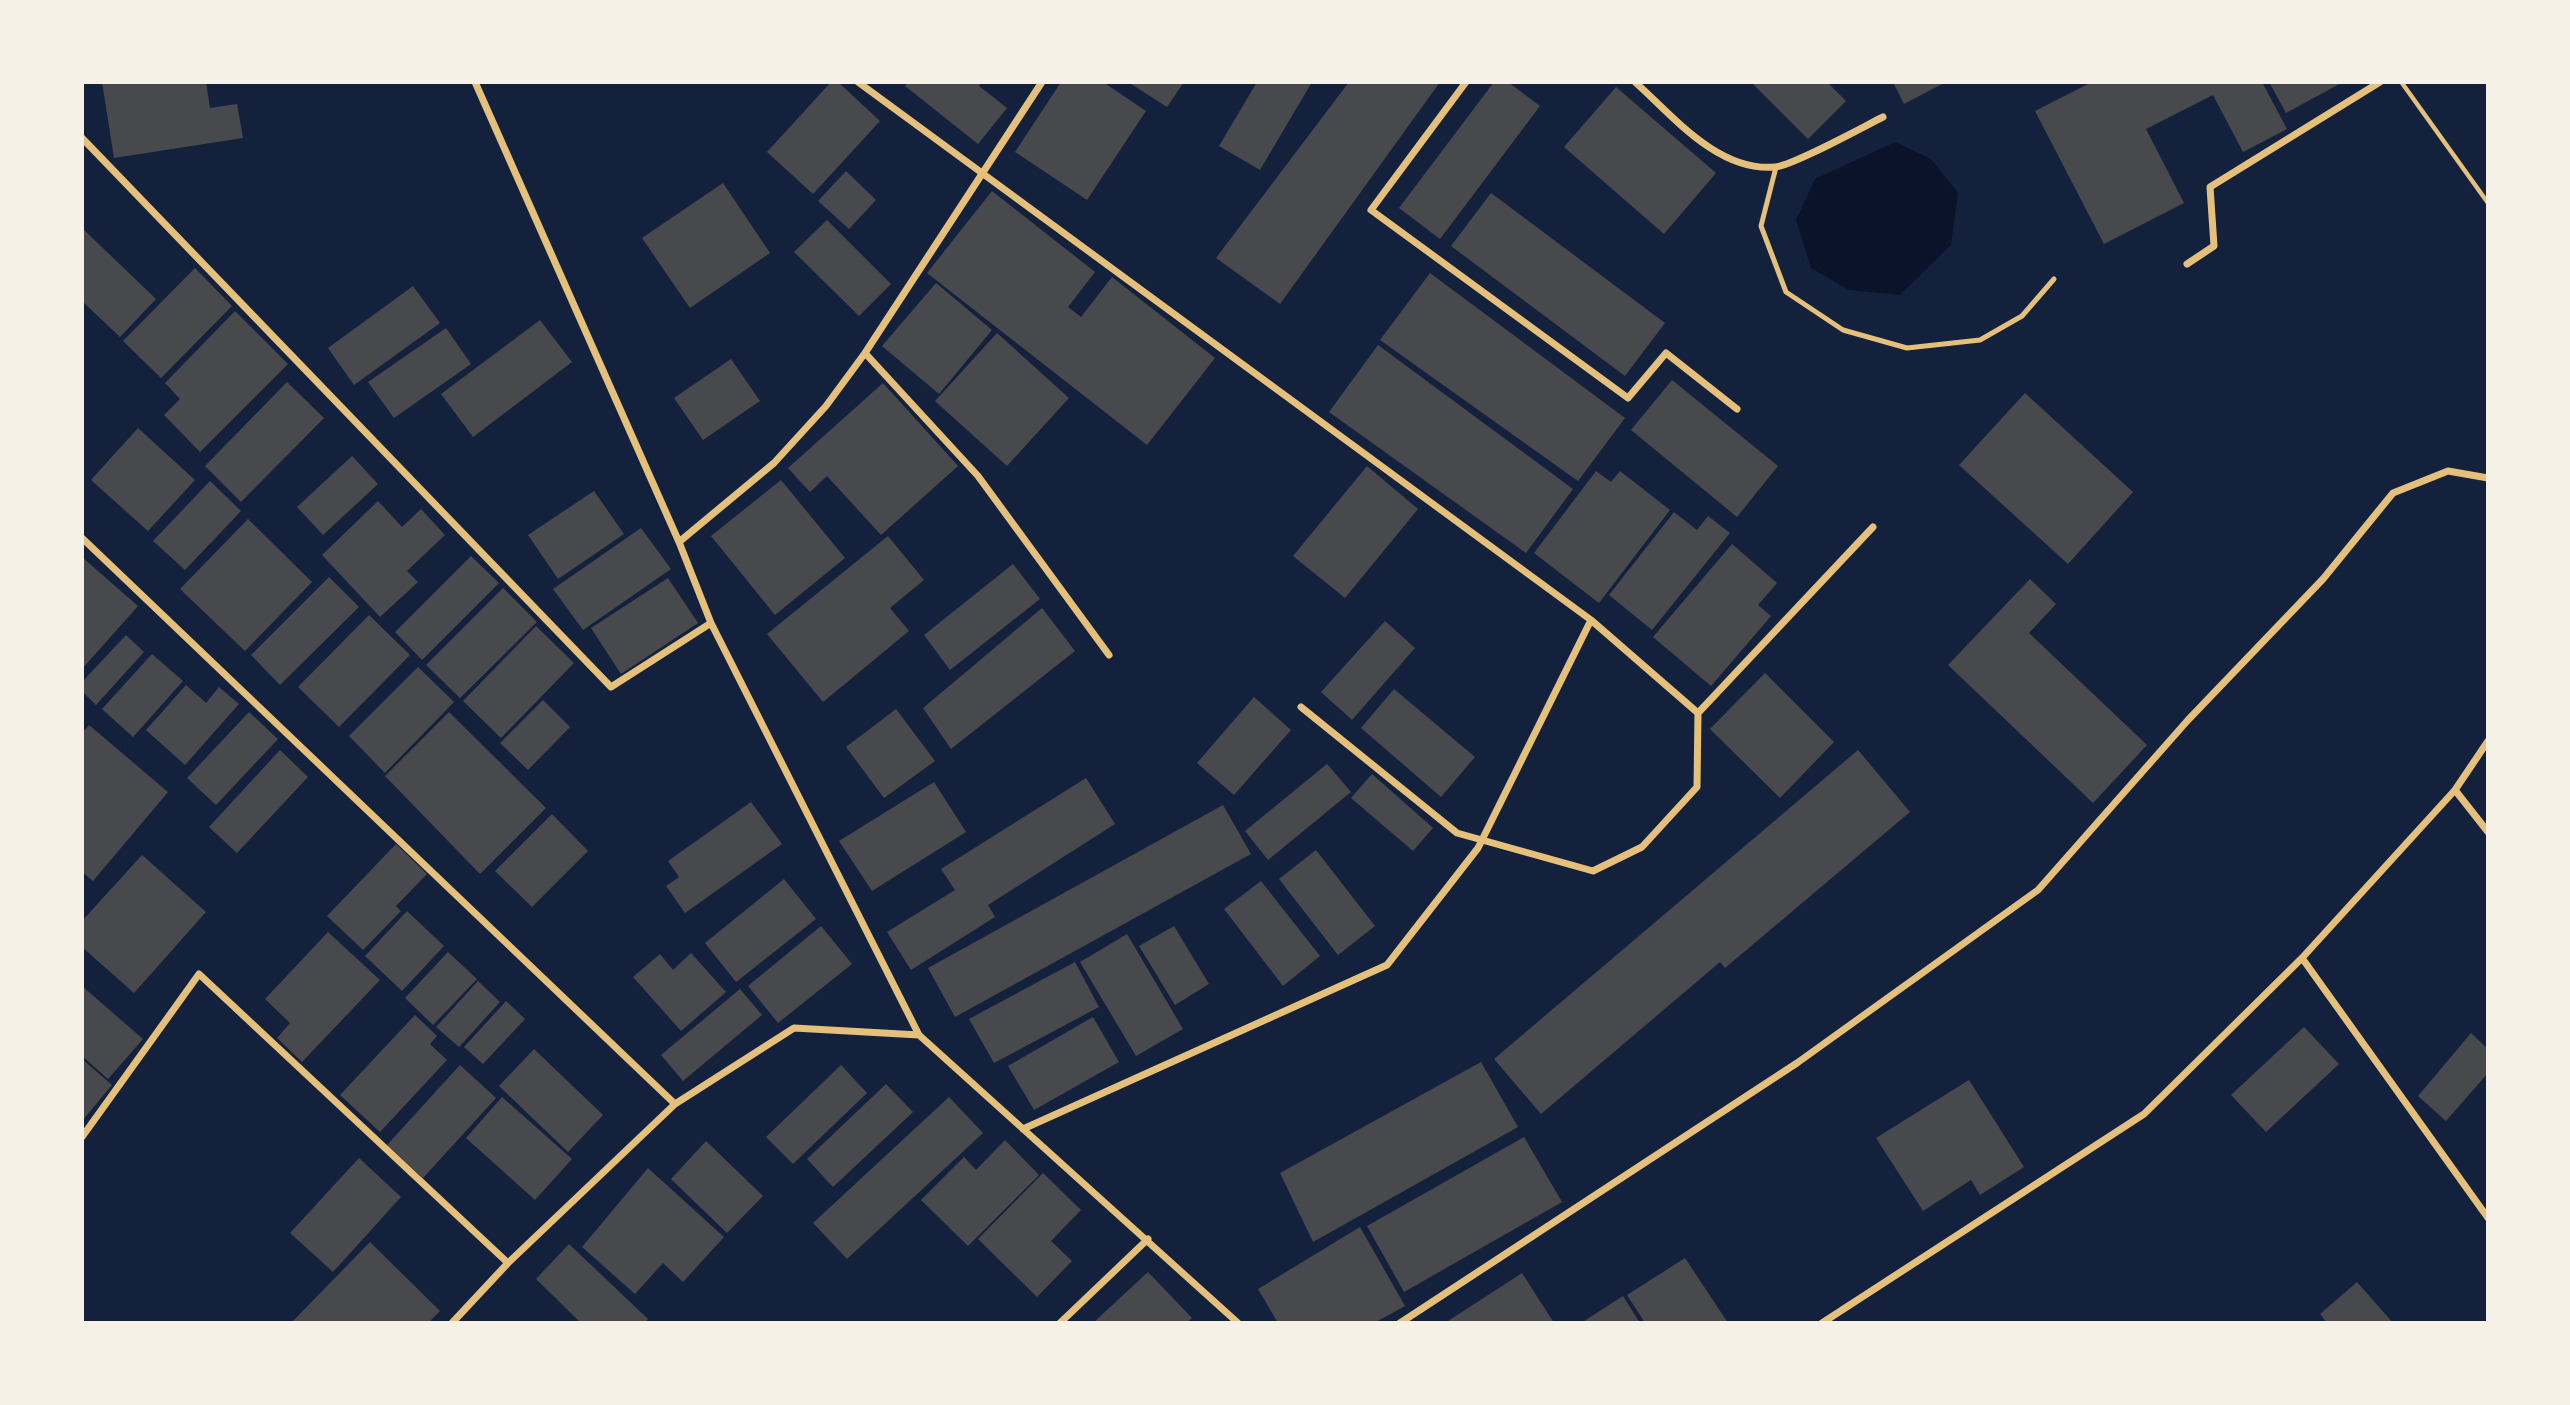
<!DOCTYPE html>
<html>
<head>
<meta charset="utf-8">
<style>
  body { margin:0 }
  #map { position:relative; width:2570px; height:1405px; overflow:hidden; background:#14213d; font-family:"PT Sans",sans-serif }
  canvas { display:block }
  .frame { position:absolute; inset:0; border:84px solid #f6f1e7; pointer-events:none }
</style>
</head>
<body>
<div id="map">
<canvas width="2570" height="1405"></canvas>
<div class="frame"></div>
</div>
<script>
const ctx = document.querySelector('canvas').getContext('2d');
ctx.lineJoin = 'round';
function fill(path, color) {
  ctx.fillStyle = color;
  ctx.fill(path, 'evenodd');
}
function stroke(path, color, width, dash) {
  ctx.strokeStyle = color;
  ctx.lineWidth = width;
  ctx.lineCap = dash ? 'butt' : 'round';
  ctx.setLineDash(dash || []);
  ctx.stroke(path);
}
const water = new Path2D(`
  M 1895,142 L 1931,159 L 1958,193 L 1951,245 L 1900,295 L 1849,290 L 1811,268 L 1796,220 L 1815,179 Z`);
const building = new Path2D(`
  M 102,82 L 206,82 L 210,108 L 237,104 L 243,138 L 114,158 Z
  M 831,82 L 838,82 L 880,121 L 813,194 L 767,152 Z
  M 909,82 L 981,82 L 979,86 L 1007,108 L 978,144 L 905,86 Z
  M 1061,82 L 1103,82 L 1146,111 L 1087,200 L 1015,152 Z
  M 1128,82 L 1184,82 L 1167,107 Z
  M 1257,82 L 1312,82 L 1260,170 L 1219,146 Z
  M 1349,82 L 1440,82 L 1280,304 L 1216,258 Z
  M 1494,82 L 1508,82 L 1540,106 L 1440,239 L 1399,208 Z
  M 1751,82 L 1827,82 L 1846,101 L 1808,139 Z
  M 1893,82 L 1946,82 L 1904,104 Z
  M 2092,82 L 2262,82 L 2287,129 L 2243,152 L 2213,95 L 2146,129 L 2184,203 L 2104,244 L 2035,111 Z
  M 2269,82 L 2343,82 L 2286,113 Z
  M 1616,87 L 1716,173 L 1664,234 L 1564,147 Z
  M 846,171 L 876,200 L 849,229 L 818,201 Z
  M 723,183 L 770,253 L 690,308 L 642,238 Z
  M 992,191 L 1095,272 L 1068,307 L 1081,317 L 1112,277 L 1215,358 L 1147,445 L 927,273 Z
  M 1491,193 L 1665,323 L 1625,376 L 1451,246 Z
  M 827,220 L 891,284 L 859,316 L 794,252 Z
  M 82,228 L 156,299 L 120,337 L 82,301 Z
  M 195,268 L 232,306 L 161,378 L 123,341 Z
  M 1430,273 L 1625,418 L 1578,481 L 1380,340 Z
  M 936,283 L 992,330 L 939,394 L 882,346 Z
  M 413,286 L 440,323 L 354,385 L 328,348 Z
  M 235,311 L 288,364 L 200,452 L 164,415 L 180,399 L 165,383 Z
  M 540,320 L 572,362 L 473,437 L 441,394 Z
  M 446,328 L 471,364 L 394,418 L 368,382 Z
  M 997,333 L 1069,398 L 1007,466 L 935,401 Z
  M 1378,345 L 1573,489 L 1526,553 L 1329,412 Z
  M 731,359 L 760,401 L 703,440 L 674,398 Z
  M 1672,380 L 1778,466 L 1737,517 L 1631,430 Z
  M 287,382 L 324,418 L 241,502 L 205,466 Z
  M 883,383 L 958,466 L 881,535 L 827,476 L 810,492 L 788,468 Z
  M 2025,393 L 2133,492 L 2068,564 L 1959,465 Z
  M 138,428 L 195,480 L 148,531 L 91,480 Z
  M 352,456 L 378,484 L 323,535 L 297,507 Z
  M 1367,466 L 1418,509 L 1345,598 L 1293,556 Z
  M 1596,471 L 1611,482 L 1620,471 L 1670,510 L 1599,603 L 1534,553 Z
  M 781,480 L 845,558 L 775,615 L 711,536 Z
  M 210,481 L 241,511 L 185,570 L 153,541 Z
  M 594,491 L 624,534 L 558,579 L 528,535 Z
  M 378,501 L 402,527 L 421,509 L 445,535 L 407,571 L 418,582 L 380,617 L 322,555 Z
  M 1674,512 L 1697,530 L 1708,516 L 1730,533 L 1652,630 L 1609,595 Z
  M 248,519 L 312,582 L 245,651 L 180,589 Z
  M 641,528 L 671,569 L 583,630 L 553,589 Z
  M 888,536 L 924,580 L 890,608 L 909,631 L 823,702 L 767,634 Z
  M 1732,544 L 1777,583 L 1758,605 L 1771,616 L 1711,686 L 1653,637 Z
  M 471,556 L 499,583 L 422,660 L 395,632 Z
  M 82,557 L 138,606 L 82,669 Z
  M 1013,564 L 1040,599 L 950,670 L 924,635 Z
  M 329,577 L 359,607 L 280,685 L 251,655 Z
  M 668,578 L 698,623 L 621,674 L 591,628 Z
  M 2030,579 L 2056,604 L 2029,633 L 2147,745 L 2093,803 L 1948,665 Z
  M 503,588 L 537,622 L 460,698 L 426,665 Z
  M 1042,608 L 1075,651 L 951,749 L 923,708 Z
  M 369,615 L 410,655 L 339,727 L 298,687 Z
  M 1385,621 L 1415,648 L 1352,720 L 1321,692 Z
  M 536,626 L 574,663 L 501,738 L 463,701 Z
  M 126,635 L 144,652 L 96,705 L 82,691 L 82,682 Z
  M 152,654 L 183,681 L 133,737 L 102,709 Z
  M 418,667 L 454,702 L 385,773 L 349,736 Z
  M 1765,673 L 1834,742 L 1780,798 L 1710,729 Z
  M 186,685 L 206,703 L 219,687 L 239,704 L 185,765 L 146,730 Z
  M 1394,689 L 1475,757 L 1441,797 L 1361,728 Z
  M 1254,697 L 1291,730 L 1234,795 L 1197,763 Z
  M 543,700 L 570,727 L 528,770 L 500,743 Z
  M 896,709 L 935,761 L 884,798 L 846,747 Z
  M 249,712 L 278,739 L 216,805 L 187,778 Z
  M 449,712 L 546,808 L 480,874 L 385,776 Z
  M 89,725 L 168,792 L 93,881 L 82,872 L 82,733 Z
  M 280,750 L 308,777 L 237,853 L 209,827 Z
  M 1858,750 L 1910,812 L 1725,968 L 1720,962 L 1541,1114 L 1494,1059 Z
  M 1327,764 L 1351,792 L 1268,860 L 1245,831 Z
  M 1372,774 L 1433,828 L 1413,851 L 1351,798 Z
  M 1086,778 L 1115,824 L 988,905 L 995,917 L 911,970 L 887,932 L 955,890 L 941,869 Z
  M 934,782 L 966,832 L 872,891 L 839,841 Z
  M 751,802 L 782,844 L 685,913 L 666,886 L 679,877 L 668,861 Z
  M 1223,805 L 1251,854 L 955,1017 L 928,968 Z
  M 552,814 L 588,851 L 532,907 L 495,871 Z
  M 396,844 L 427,874 L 396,906 L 401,911 L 363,950 L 327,916 Z
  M 1316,850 L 1375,926 L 1338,955 L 1279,879 Z
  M 142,855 L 206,912 L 134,993 L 82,947 L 82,921 Z
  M 784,879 L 816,919 L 736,982 L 705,943 Z
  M 1261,881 L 1320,956 L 1283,986 L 1224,909 Z
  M 407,911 L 444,946 L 402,991 L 365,956 Z
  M 821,926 L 852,964 L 778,1023 L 748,986 Z
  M 1174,926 L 1209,984 L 1175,1005 L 1139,946 Z
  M 328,932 L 380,980 L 302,1062 L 277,1038 L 290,1023 L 265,999 Z
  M 1127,934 L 1183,1029 L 1136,1056 L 1080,962 Z
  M 448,952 L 477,979 L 433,1025 L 405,998 Z
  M 691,953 L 726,992 L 681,1031 L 633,977 L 660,954 L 673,970 Z
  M 1075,962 L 1099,1007 L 994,1063 L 969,1019 Z
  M 478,981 L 500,1002 L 459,1047 L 436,1027 Z
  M 82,986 L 143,1039 L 108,1079 L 82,1056 Z
  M 740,989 L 762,1015 L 683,1081 L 661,1055 Z
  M 506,1001 L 525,1019 L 483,1064 L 464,1047 Z
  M 415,1015 L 437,1036 L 430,1044 L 447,1060 L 380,1132 L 340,1095 Z
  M 1093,1017 L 1119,1062 L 1034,1110 L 1008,1066 Z
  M 2304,1027 L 2339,1064 L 2266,1132 L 2231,1095 Z
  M 2471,1033 L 2488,1049 L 2488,1073 L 2446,1121 L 2418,1096 Z
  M 534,1049 L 603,1115 L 568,1152 L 499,1086 Z
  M 82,1059 L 112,1085 L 82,1121 Z
  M 1481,1062 L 1518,1127 L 1313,1242 L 1280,1173 Z
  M 460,1065 L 496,1098 L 423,1178 L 387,1145 Z
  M 841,1065 L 867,1093 L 793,1164 L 766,1137 Z
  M 1969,1080 L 2024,1167 L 1980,1195 L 1971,1180 L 1923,1211 L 1876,1138 Z
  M 886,1084 L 913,1112 L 833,1187 L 807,1159 Z
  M 502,1097 L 572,1159 L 535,1200 L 466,1138 Z
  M 949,1097 L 983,1133 L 847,1259 L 813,1223 Z
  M 1524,1137 L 1562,1202 L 1404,1292 L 1367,1226 Z
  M 1005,1140 L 1039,1175 L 968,1246 L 921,1200 L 964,1157 L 976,1170 Z
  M 706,1141 L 763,1196 L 727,1233 L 671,1179 Z
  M 359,1158 L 401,1197 L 333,1272 L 290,1233 Z
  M 648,1168 L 724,1237 L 683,1282 L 663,1263 L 635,1294 L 582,1247 Z
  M 1043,1173 L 1081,1210 L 1051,1241 L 1072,1261 L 1037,1297 L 978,1239 Z
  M 1360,1227 L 1405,1306 L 1374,1323 L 1278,1323 L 1258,1289 Z
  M 370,1242 L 440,1311 L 428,1323 L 291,1323 Z
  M 569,1244 L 648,1319 L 645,1323 L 581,1323 L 536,1279 Z
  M 1685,1258 L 1728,1323 L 1645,1323 L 1627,1295 Z
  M 1148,1272 L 1192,1318 L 1186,1323 L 1093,1323 Z
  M 1522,1273 L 1554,1323 L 1445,1323 Z
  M 2357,1282 L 2393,1323 L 2327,1323 L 2320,1314 Z
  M 1623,1296 L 1640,1323 L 1581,1323 Z`);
const path = new Path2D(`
  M 2402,83 L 2488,203`);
const service = new Path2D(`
  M 1776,167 L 1761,226 L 1786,292 L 1843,330 L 1907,348 L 1980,340 L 2022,316 L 2054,279`);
const minor = new Path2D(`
  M 475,82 L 679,542 L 711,623 L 919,1035 L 1238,1323
  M 858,82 L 1591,620 L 1698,713
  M 1466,82 L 1371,210 L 1628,398 L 1666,353 L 1737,409
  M 1635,82 C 1673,116 1718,172 1775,167 C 1792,166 1863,127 1883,117
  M 82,138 L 611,687 L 711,623
  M 2187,264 L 2214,246 L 2210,187 L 2380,82
  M 865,353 L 978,476 L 1109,655
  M 82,538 L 675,1104
  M 679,542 L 774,463 L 826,406 L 865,353 L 1042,82
  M 1301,707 L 1457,833 L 1593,871 L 1642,847 L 1697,787 L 1698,713 L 1873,527
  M 2455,790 L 2488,832
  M 2302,958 L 2488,1218
  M 1023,1129 L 1387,965 L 1478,848 L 1591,620
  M 82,1137 L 199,974 L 508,1263
  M 452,1323 L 508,1263 L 675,1104 L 794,1028 L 919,1035
  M 1060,1323 L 1148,1239
  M 1400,1323 L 1797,1063 L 2038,890 L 2188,720 L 2323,579 L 2393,493 L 2448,471 L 2488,478
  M 1822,1323 L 2144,1114 L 2302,958 L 2455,790 L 2488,741`);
fill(water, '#0b132b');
fill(building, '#48494c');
stroke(path, '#e5c07b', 4.5);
stroke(service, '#e5c07b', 5);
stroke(minor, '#e5c07b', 7);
</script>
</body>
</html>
